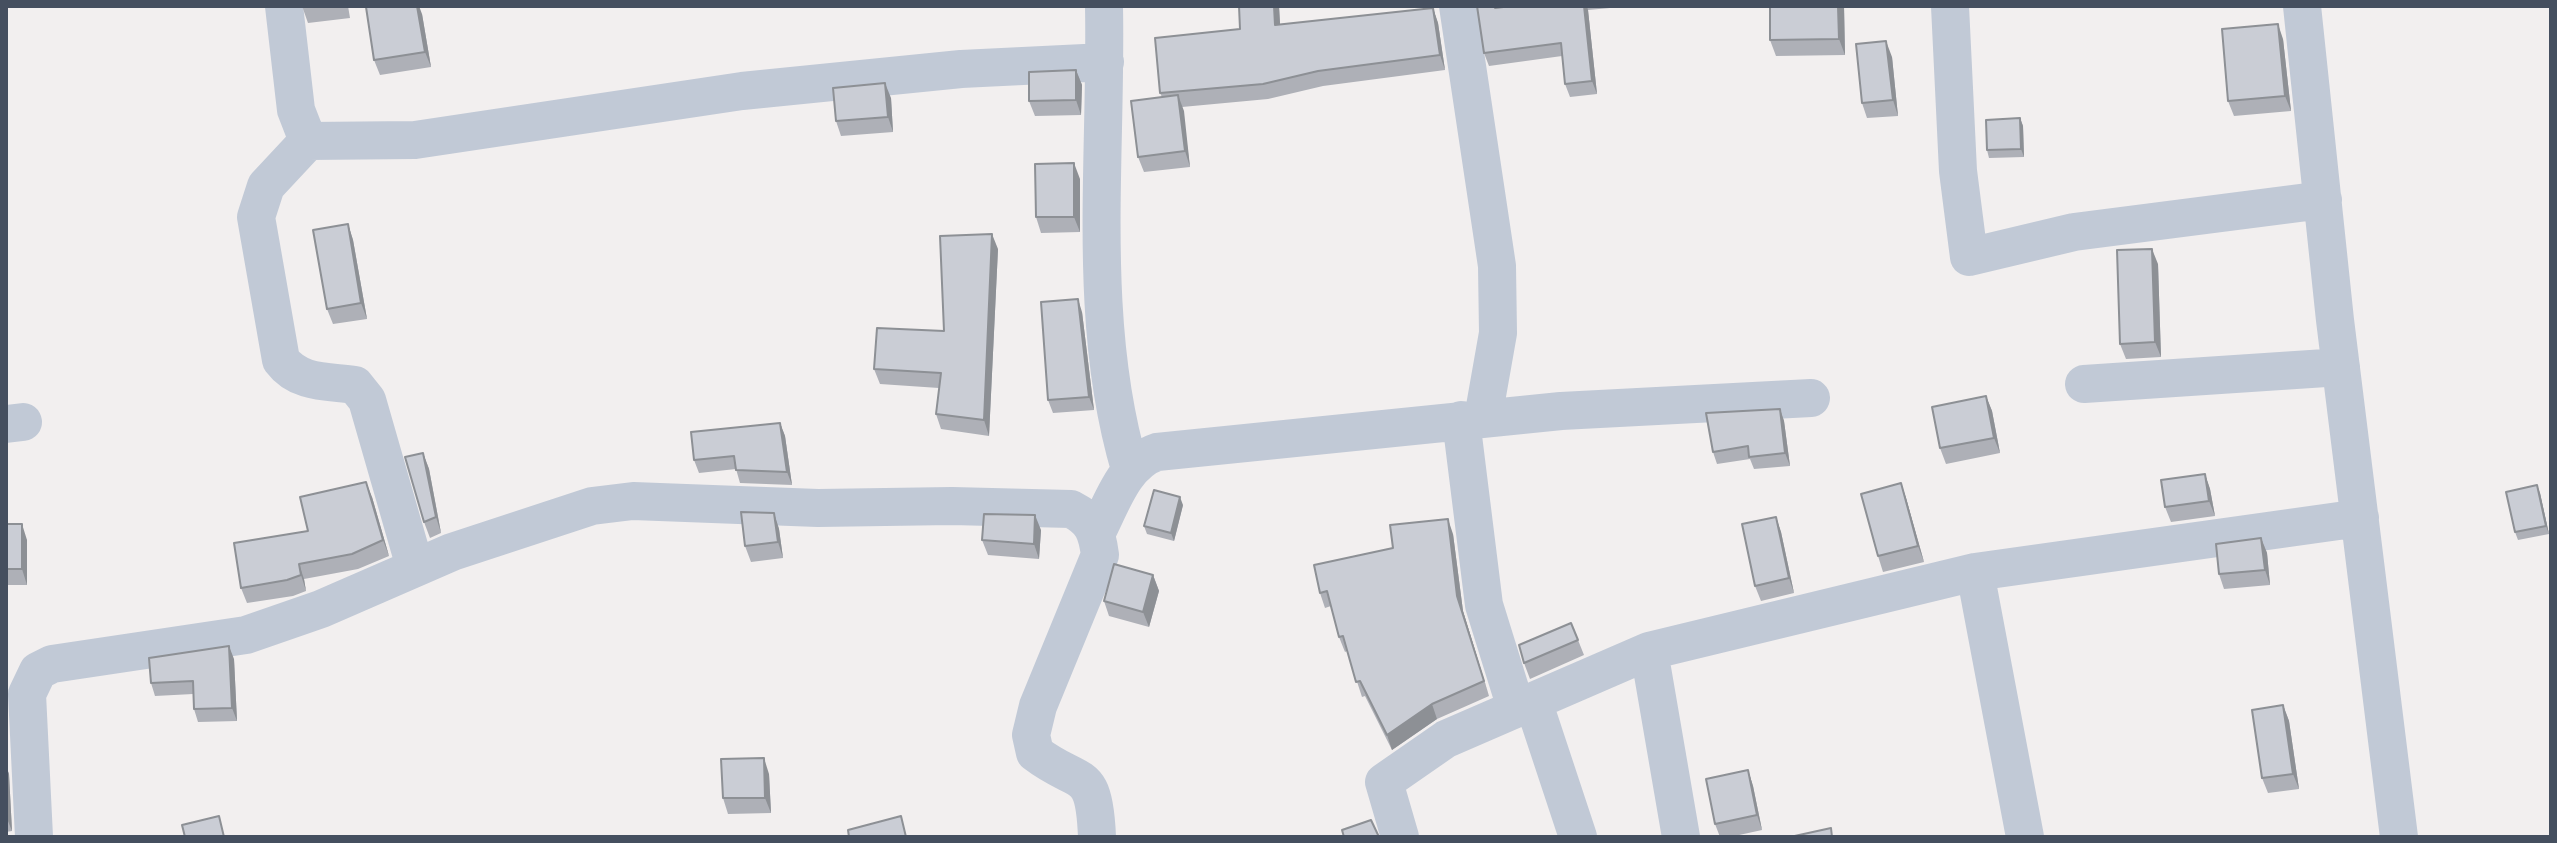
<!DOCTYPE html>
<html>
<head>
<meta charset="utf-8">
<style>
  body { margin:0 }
  #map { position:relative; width:2557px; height:843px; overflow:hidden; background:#f2efef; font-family:Ubuntu,sans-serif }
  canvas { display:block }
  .frame { position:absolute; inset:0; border:8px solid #454f5f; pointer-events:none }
</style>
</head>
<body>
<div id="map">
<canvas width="2557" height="843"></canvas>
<div class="frame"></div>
</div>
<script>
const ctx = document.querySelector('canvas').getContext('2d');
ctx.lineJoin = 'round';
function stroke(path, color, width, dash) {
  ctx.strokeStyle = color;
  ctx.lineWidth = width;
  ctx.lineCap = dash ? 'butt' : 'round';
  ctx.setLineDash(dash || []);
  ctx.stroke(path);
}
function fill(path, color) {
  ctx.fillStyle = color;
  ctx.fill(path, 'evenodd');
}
const street = new Path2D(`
  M 284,6 L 296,110 L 308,141
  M 1104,6 C 1107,159 1086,321 1130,469
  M 1458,6 L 1497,266 L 1498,333 L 1483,418
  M 1950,6 L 1958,171 L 1969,257 L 2074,232 L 2323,200
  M 2302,6 L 2335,320 L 2399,837
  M 2084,384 L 2341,367
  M 1461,420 L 1484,605 L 1516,708
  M 6,424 L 23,422
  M 1097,532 C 1112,503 1124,463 1157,452 L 1561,411 L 1811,398
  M 415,567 L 367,400 L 355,385 C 327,381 299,384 281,360 L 256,217 L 266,186 L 308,141 L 415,140 L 742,91 L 961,69 L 1105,62
  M 1975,572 L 2025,837
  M 1649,651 L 1681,837
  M 1533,701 L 1578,837
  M 34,837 L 27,694 L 38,671 L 52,664 L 246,635 L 321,609 L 452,552 L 592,506 L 633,501 L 818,508 L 952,506 L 1071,509 C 1093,520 1097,532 1100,555 L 1038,706 L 1031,735 L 1035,753 C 1081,788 1094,765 1097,837
  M 1400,837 L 1384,782 L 1446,739 L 1649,651 L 1975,572 L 2360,518`);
const wall = new Path2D(`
  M 302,6 L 348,6 L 350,18 L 308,23 Z
  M 1239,6 L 1279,6 L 1280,25 L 1433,8 L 1438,23 L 1445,70 L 1323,86 L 1268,99 L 1182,107 L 1190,167 L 1144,172 L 1138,157 L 1162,97 L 1160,93 L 1240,29 Z
  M 1477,6 L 1499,6 L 1499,8 L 1512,6 L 1632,6 L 1588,10 L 1597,94 L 1570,97 L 1565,84 L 1562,56 L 1489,66 L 1484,53 Z
  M 1844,6 L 1845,55 L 1776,56 L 1770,40 Z
  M 422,14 L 431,67 L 380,75 L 374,60 Z
  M 2283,39 L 2291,111 L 2234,116 L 2228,101 Z
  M 1892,57 L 1898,116 L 1867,118 L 1862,103 Z
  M 1076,70 L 1082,85 L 1081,115 L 1035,116 L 1029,101 Z
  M 891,98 L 893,132 L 841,136 L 836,121 Z
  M 2020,118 L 2023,126 L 2024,157 L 1989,158 L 1987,150 Z
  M 1080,179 L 1080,232 L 1041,233 L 1036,217 Z
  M 348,224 L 353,240 L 367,319 L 333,324 L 327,309 Z
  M 998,249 L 989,436 L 941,429 L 936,414 L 939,388 L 880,384 L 874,369 L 944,331 Z
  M 2158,264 L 2161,357 L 2126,359 L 2120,344 Z
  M 1082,312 L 1094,410 L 1053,413 L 1048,400 Z
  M 1986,396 L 1992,411 L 2000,453 L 1946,464 L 1940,448 Z
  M 1780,409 L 1784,421 L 1790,466 L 1754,469 L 1750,459 L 1717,464 L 1713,452 Z
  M 780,423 L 785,436 L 792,485 L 740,483 L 736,469 L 699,473 L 694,460 Z
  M 423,453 L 429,469 L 441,533 L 430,538 L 424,522 Z
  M 2205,474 L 2210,489 L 2215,516 L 2171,522 L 2165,507 Z
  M 1901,483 L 1906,498 L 1924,562 L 1883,572 L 1878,556 Z
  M 2540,493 L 2549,534 L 2518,540 L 2515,532 Z
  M 372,497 L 389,556 L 358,569 L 304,579 L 306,591 L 293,596 L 247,603 L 241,588 L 308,531 Z
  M 1183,505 L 1174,541 L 1147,534 L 1144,526 Z
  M 774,513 L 779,529 L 783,558 L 751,562 L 745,546 Z
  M 1776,517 L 1781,532 L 1794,593 L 1761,601 L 1755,586 Z
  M 6,524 L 27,540 L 27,585 L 6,585 Z
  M 1041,530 L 1039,559 L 988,555 L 982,540 Z
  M 1453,534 L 1463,611 L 1489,696 L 1437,719 L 1392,750 L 1365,696 L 1362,697 L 1347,651 L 1345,652 L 1339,637 L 1331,606 L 1325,608 L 1320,593 L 1393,548 Z
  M 2261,538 L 2267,553 L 2270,585 L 2224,589 L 2219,574 Z
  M 1153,575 L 1159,591 L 1149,627 L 1109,616 L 1104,601 Z
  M 1578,640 L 1584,655 L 1530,679 L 1524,663 Z
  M 234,659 L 237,721 L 198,722 L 194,709 L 193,694 L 155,696 L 151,683 Z
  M 2283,705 L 2289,721 L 2299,789 L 2268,793 L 2262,778 Z
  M 6,766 L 9,774 L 12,831 L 6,832 Z
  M 1748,770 L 1753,786 L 1762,830 L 1730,837 L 1720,837 L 1715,824 Z
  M 769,774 L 771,813 L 728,814 L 723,798 Z`);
const shadedWall = new Path2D(`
  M 417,6 L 419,6 L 422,14 L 431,67 L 425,52 Z
  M 1274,6 L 1279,6 L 1281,40 L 1275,25 Z
  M 1584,6 L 1587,6 L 1588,10 L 1597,94 L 1592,81 Z
  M 1838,6 L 1844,6 L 1845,55 L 1839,39 Z
  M 1433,8 L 1438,23 L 1445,70 L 1440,55 Z
  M 2278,24 L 2283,39 L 2291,111 L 2285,96 Z
  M 1886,41 L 1892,57 L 1898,116 L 1893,100 Z
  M 1076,70 L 1082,85 L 1081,115 L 1076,100 Z
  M 885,83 L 891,98 L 893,132 L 888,117 Z
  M 1178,95 L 1184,111 L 1190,167 L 1185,151 Z
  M 2020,118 L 2023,126 L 2024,157 L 2021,149 Z
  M 1074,163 L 1080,179 L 1080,232 L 1074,217 Z
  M 348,224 L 353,240 L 367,319 L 361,303 Z
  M 992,234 L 998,249 L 989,436 L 984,420 Z
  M 2152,249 L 2158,264 L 2161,357 L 2155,342 Z
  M 1078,299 L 1082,312 L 1094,410 L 1089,397 Z
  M 1986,396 L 1992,411 L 2000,453 L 1994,438 Z
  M 1780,409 L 1784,421 L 1790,466 L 1785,453 Z
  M 780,423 L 785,436 L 792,485 L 787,472 Z
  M 423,453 L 429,469 L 441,533 L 436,517 Z
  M 2205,474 L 2210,489 L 2215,516 L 2209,501 Z
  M 366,482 L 372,497 L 389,556 L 383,540 Z
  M 1901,483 L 1906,498 L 1924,562 L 1918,546 Z
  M 2537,485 L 2540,493 L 2549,534 L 2546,526 Z
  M 1180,497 L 1183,505 L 1174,541 L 1171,533 Z
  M 774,513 L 779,529 L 783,558 L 778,542 Z
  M 1035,515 L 1041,530 L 1039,559 L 1034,544 Z
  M 1776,517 L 1781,532 L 1794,593 L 1789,578 Z
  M 1448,519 L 1453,534 L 1463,611 L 1489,696 L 1457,596 Z
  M 22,524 L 27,540 L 27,585 L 22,569 Z
  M 2261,538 L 2267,553 L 2270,585 L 2265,570 Z
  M 299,564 L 304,579 L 306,591 L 301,575 Z
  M 1153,575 L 1159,591 L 1149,627 L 1143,612 Z
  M 229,646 L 234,659 L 237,721 L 232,708 Z
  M 1432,704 L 1437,719 L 1392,750 L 1387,735 Z
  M 2283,705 L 2289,721 L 2299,789 L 2293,774 Z
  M 764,758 L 769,774 L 771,813 L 765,798 Z
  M 6,766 L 9,774 L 12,831 L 6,816 Z
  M 1748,770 L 1753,786 L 1762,830 L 1757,815 Z`);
const building = new Path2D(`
  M 374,6 L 417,6 L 425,52 L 374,60 L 366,7 Z
  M 1239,6 L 1274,6 L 1275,25 L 1433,8 L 1440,55 L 1318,71 L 1263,84 L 1160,93 L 1155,38 L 1240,29 Z
  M 1477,6 L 1495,6 L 1495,8 L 1512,6 L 1584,6 L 1592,81 L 1565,84 L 1561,43 L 1484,53 Z
  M 1770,6 L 1838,6 L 1839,39 L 1770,40 Z
  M 2278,24 L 2285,96 L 2228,101 L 2222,29 Z
  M 1886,41 L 1893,100 L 1862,103 L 1856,44 Z
  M 1076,70 L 1076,100 L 1029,101 L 1029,72 Z
  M 885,83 L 888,117 L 836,121 L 833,88 Z
  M 1178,95 L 1185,151 L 1138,157 L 1131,101 Z
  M 2020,118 L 2021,149 L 1987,150 L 1986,120 Z
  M 1074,163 L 1074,217 L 1036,217 L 1035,164 Z
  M 348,224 L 361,303 L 327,309 L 313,230 Z
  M 992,234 L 984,420 L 936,414 L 941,373 L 874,369 L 877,328 L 944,331 L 940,236 Z
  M 2152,249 L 2155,342 L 2120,344 L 2117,250 Z
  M 1078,299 L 1089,397 L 1048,400 L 1041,302 Z
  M 1986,396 L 1994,438 L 1940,448 L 1932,407 Z
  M 1780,409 L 1785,453 L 1749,457 L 1748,446 L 1713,452 L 1706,413 Z
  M 780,423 L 787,472 L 736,470 L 734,456 L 694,460 L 691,432 Z
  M 423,453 L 436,517 L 424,522 L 405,457 Z
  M 2205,474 L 2209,501 L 2165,507 L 2161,480 Z
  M 366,482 L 383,540 L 352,554 L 299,564 L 301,575 L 287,580 L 241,588 L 234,543 L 308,531 L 300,497 Z
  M 1901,483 L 1918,546 L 1878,556 L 1861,494 Z
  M 2537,485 L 2546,526 L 2515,532 L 2506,492 Z
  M 1154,490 L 1180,497 L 1171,533 L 1144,526 Z
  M 741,512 L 774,513 L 778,542 L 745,546 Z
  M 984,514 L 1035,515 L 1034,544 L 982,540 Z
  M 1776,517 L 1789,578 L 1755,586 L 1742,524 Z
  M 1448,519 L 1457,596 L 1484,681 L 1432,704 L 1387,735 L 1360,681 L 1356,682 L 1343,636 L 1339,637 L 1327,591 L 1320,593 L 1314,565 L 1393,548 L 1390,525 Z
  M 6,524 L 22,524 L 22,569 L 6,569 Z
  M 2261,538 L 2265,570 L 2219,574 L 2216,544 Z
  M 1114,564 L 1153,575 L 1143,612 L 1104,601 Z
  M 1571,623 L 1578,640 L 1524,663 L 1519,645 Z
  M 229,646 L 232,708 L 194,709 L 193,681 L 151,683 L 149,658 Z
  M 2283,705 L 2293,774 L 2262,778 L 2252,710 Z
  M 764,758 L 765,798 L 723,798 L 721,759 Z
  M 1748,770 L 1757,815 L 1715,824 L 1706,779 Z
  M 219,816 L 224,837 L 185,837 L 182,825 Z
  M 901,816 L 906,837 L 849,837 L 848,830 Z
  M 1371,820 L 1379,837 L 1344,837 L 1342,830 Z
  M 1831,828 L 1832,837 L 1790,837 Z`);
stroke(street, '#c1c9d6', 38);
fill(wall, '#aeb0b7');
fill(shadedWall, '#8d9095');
fill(building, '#cacdd5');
stroke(building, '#8d9095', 2);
</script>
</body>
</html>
